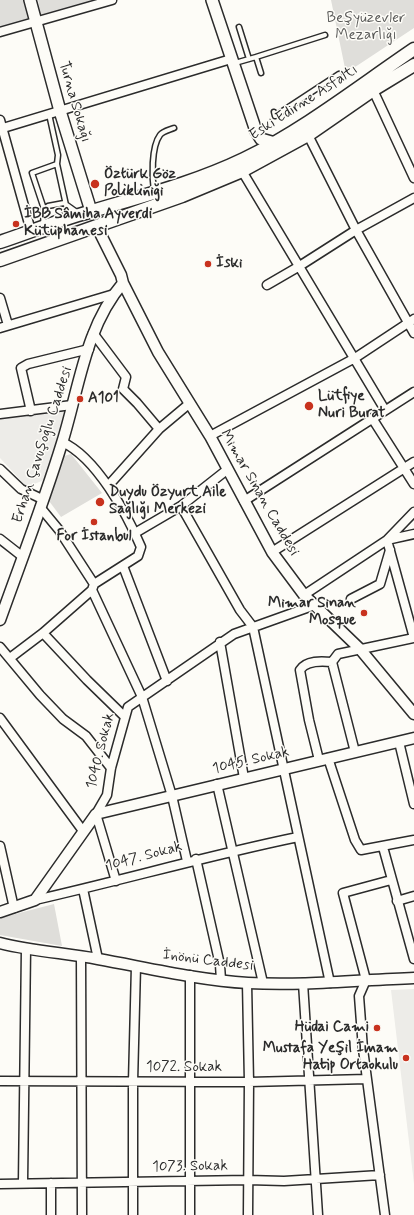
<!DOCTYPE html>
<html>
<head>
<meta charset="utf-8">
<style>
  body { margin:0 }
  canvas { display:block; background:#fdfcf7 }
</style>
</head>
<body>
<canvas width="414" height="1215"></canvas>
<script>
const ctx = document.querySelector('canvas').getContext('2d');
ctx.lineJoin = 'round';
function fill(path, color) {
  ctx.fillStyle = color;
  ctx.fill(path, 'evenodd');
}
function stroke(path, color, width, dash) {
  ctx.strokeStyle = color;
  ctx.lineWidth = width;
  ctx.lineCap = dash ? 'butt' : 'round';
  ctx.setLineDash(dash || []);
  ctx.stroke(path);
}
function write(font, color, halo, rows, align = 'center') {
  ctx.font = font + ' Mynerve,sans-serif';
  ctx.lineWidth = 3;
  ctx.setLineDash([]);
  ctx.textBaseline = 'middle';
  ctx.strokeStyle = halo;
  ctx.fillStyle = color;
  for (const [text, x, y, turn = 0] of rows) {
    ctx.save();
    ctx.translate(x, y);
    ctx.rotate((+turn || 0) * Math.PI / 180);
    ctx.textAlign = isNaN(turn) ? turn : align;
    if (halo) ctx.strokeText(text, 0, 0);
    ctx.fillText(text, 0, 0);
    ctx.restore();
  }
}
const built = new Path2D(`
  M 62,408 L 65,414 L 44,480 L 27,487 L 0,458 L 0,417 Z
  M 414,989 L 414,1184 L 391,990 Z`);
const green = new Path2D(`
  M 0,0 L 26,0 L 31,18 L 0,27 Z
  M 38,0 L 97,0 L 41,15 Z
  M 331,0 L 414,0 L 414,28 L 346,73 Z
  M 71,454 L 102,493 L 61,517 L 49,501 L 64,456 Z
  M 54,904 L 62,946 L 0,935 L 0,918 Z`);
const service = new Path2D(`
  M 239,27 L 249,59
  M 256,57 L 325,35
  M 235,63 L 256,57 L 261,73
  M 274,112 L 275,116 L 339,74
  M 49,114 L 58,155 L 57,164 L 66,205
  M 154,192 C 152,178 151,147 160,135 C 163,131 169,130 174,128
  M 44,209 L 32,173 L 57,164
  M 43,225 L 44,209 L 48,206 L 64,203 L 78,213`);
const minor = new Path2D(`
  M 0,32 L 112,0
  M 373,90 L 414,178
  M 0,120 L 31,231
  M 0,129 L 231,59
  M 308,135 L 356,230 L 414,333
  M 242,171 L 385,410
  M 267,285 L 298,267 L 356,230 L 414,198
  M 0,298 L 8,325
  M 0,328 L 114,294
  M 93,333 L 126,377 L 123,389 L 137,403 L 159,429
  M 31,411 L 21,368 L 28,364 L 89,349
  M 0,414 L 72,405
  M 372,418 L 414,484
  M 210,436 L 355,358 L 414,319
  M 0,469 L 21,489 L 42,499
  M 108,486 L 159,429 L 190,403
  M 244,501 L 414,392
  M 181,506 L 240,610 L 253,627 L 330,983
  M 40,507 L 59,530 L 94,584
  M 135,533 L 181,506 L 228,469
  M 0,539 L 23,557
  M 272,552 L 414,462
  M 123,566 L 167,681
  M 92,590 L 142,697 L 172,796 L 187,861
  M 304,595 L 387,540 L 414,534
  M 351,599 L 380,584 L 390,550
  M 43,633 L 87,680 L 125,717
  M 414,638 L 387,540 L 414,512
  M 220,642 L 244,778
  M 0,647 L 40,695 L 63,719 L 86,736 L 111,768
  M 10,658 L 43,633 L 92,590 L 94,584 L 138,556 L 141,547 C 127,514 96,457 62,442
  M 0,718 L 83,831
  M 399,742 L 414,804
  M 355,752 L 332,662 L 338,654 L 414,638
  M 328,758 L 355,840 L 361,850 L 414,840
  M 319,760 L 309,720 L 300,670 C 306,660 322,661 332,662
  M 217,784 L 263,983
  M 0,846 L 14,908
  M 383,847 L 414,959
  M 196,859 L 220,965 L 221,980
  M 116,881 L 96,814 L 107,795 L 111,768 L 128,707 L 234,634 L 315,605
  M 83,889 L 98,959
  M 35,900 C 123,880 210,855 298,837
  M 397,901 L 414,896
  M 81,956 L 82,1215
  M 247,983 L 249,1082 L 248,1215
  M 303,983 L 318,1215
  M 0,1081 L 249,1082 L 367,1079
  M 23,1182 L 26,949
  M 51,1183 L 51,1215
  M 0,1184 L 248,1180 L 284,1181 L 380,1175
  M 133,1215 L 133,1082 L 136,966
  M 190,1215 L 190,975
  M 385,1215 L 363,1049 L 359,996 L 366,980 L 343,893 L 391,880`);
const tertiary = new Path2D(`
  M 97,227 L 121,275 L 123,283 L 158,352 L 210,436 L 272,552 L 304,595 L 360,649 L 414,714
  M 0,620 C 21,561 44,502 62,443 C 79,389 85,327 123,283
  M 0,912 L 35,900 L 96,814 L 414,738
  M 0,943 C 32,951 65,953 98,959 C 148,968 198,980 248,983 C 303,986 359,980 414,978`);
const secondary = new Path2D(`
  M 30,0 L 60,111 L 91,211
  M 212,0 L 256,131 L 261,139 L 275,143`);
const primary = new Path2D(`
  M 0,242 C 30,232 59,220 89,212 C 142,196 194,183 244,159 C 305,129 358,87 414,49
  M 0,260 L 182,196 L 242,171 L 308,135 L 373,90 L 414,65`);
const markers = [
  [95,184,5,"#c8321e"],
  [16,224,4,"#c8321e"],
  [208,264,4,"#c8321e"],
  [80,399,4,"#c8321e"],
  [309,406,5,"#c8321e"],
  [100,502,5,"#c8321e"],
  [94,522,4,"#c8321e"],
  [364,613,4,"#c8321e"],
  [377,1028,4,"#c8321e"],
  [406,1058,4,"#c8321e"]
];
const parkNames = [
  ["Beşyüzevler",366,19],
  ["Mezarlığı",366,36]
];
const streetNames = [
  ["Turna Sokağı",74,102,74],
  ["Eski Edirne Asfaltı",304,103,-33],
  ["Erhan Çavuşoğlu Caddesi",43,445,-72],
  ["Mimar Sinan Caddesi",259,493,60],
  ["1040. Sokak",101,751,-76],
  ["1045. Sokak",251,761,-13],
  ["1047. Sokak",144,857,-15],
  ["İnönü Caddesi",208,961,7],
  ["1072. Sokak",184,1068],
  ["1073. Sokak",190,1167,-1]
];
const poiNames = [
  ["Öztürk Göz",104,175],
  ["Polikliniği",104,192],
  ["İBB Sâmiha Ayverdi",24,215],
  ["Kütüphanesi",24,232],
  ["İski",216,264],
  ["Lütfiye",318,397],
  ["Nuri Burat",318,414],
  ["A101",88,399],
  ["Duydu Özyurt Aile",109,493],
  ["Sağlığı Merkezi",109,510],
  ["For İstanbul",94,537,"center"],
  ["Mimar Sinan",356,604,"right"],
  ["Mosque",356,621,"right"],
  ["Hüdai Cami",369,1028,"right"],
  ["Mustafa Yeşil İmam",398,1049,"right"],
  ["Hatip Ortaokulu",398,1066,"right"]
];
fill(built, '#edece8');
fill(green, '#dfdeda');
stroke(service, '#2b2b2b', 7);
stroke(minor, '#2b2b2b', 11);
stroke(tertiary, '#2b2b2b', 13);
stroke(secondary, '#2b2b2b', 14);
stroke(primary, '#2b2b2b', 15);
stroke(service, '#fdfcf7', 4);
stroke(minor, '#fdfcf7', 8);
stroke(tertiary, '#fdfcf7', 10);
stroke(secondary, '#fdfcf7', 11);
stroke(primary, '#fdfcf7', 12);
for (const [x, y, r, color] of markers) {
  const dot = new Path2D();
  dot.arc(x, y, r, 0, 2 * Math.PI);
  ctx.fillStyle = color;
  ctx.fill(dot);
  stroke(dot, '#fdfcf7', 1.5);
}
write('15px', '#585857', '#fdfcf7', parkNames);
write('15px', '#2b2b2b', '#fdfcf7', streetNames);
write('bold 15px', '#2b2b2b', '#fdfcf7', poiNames, 'left');
</script>
</body>
</html>
